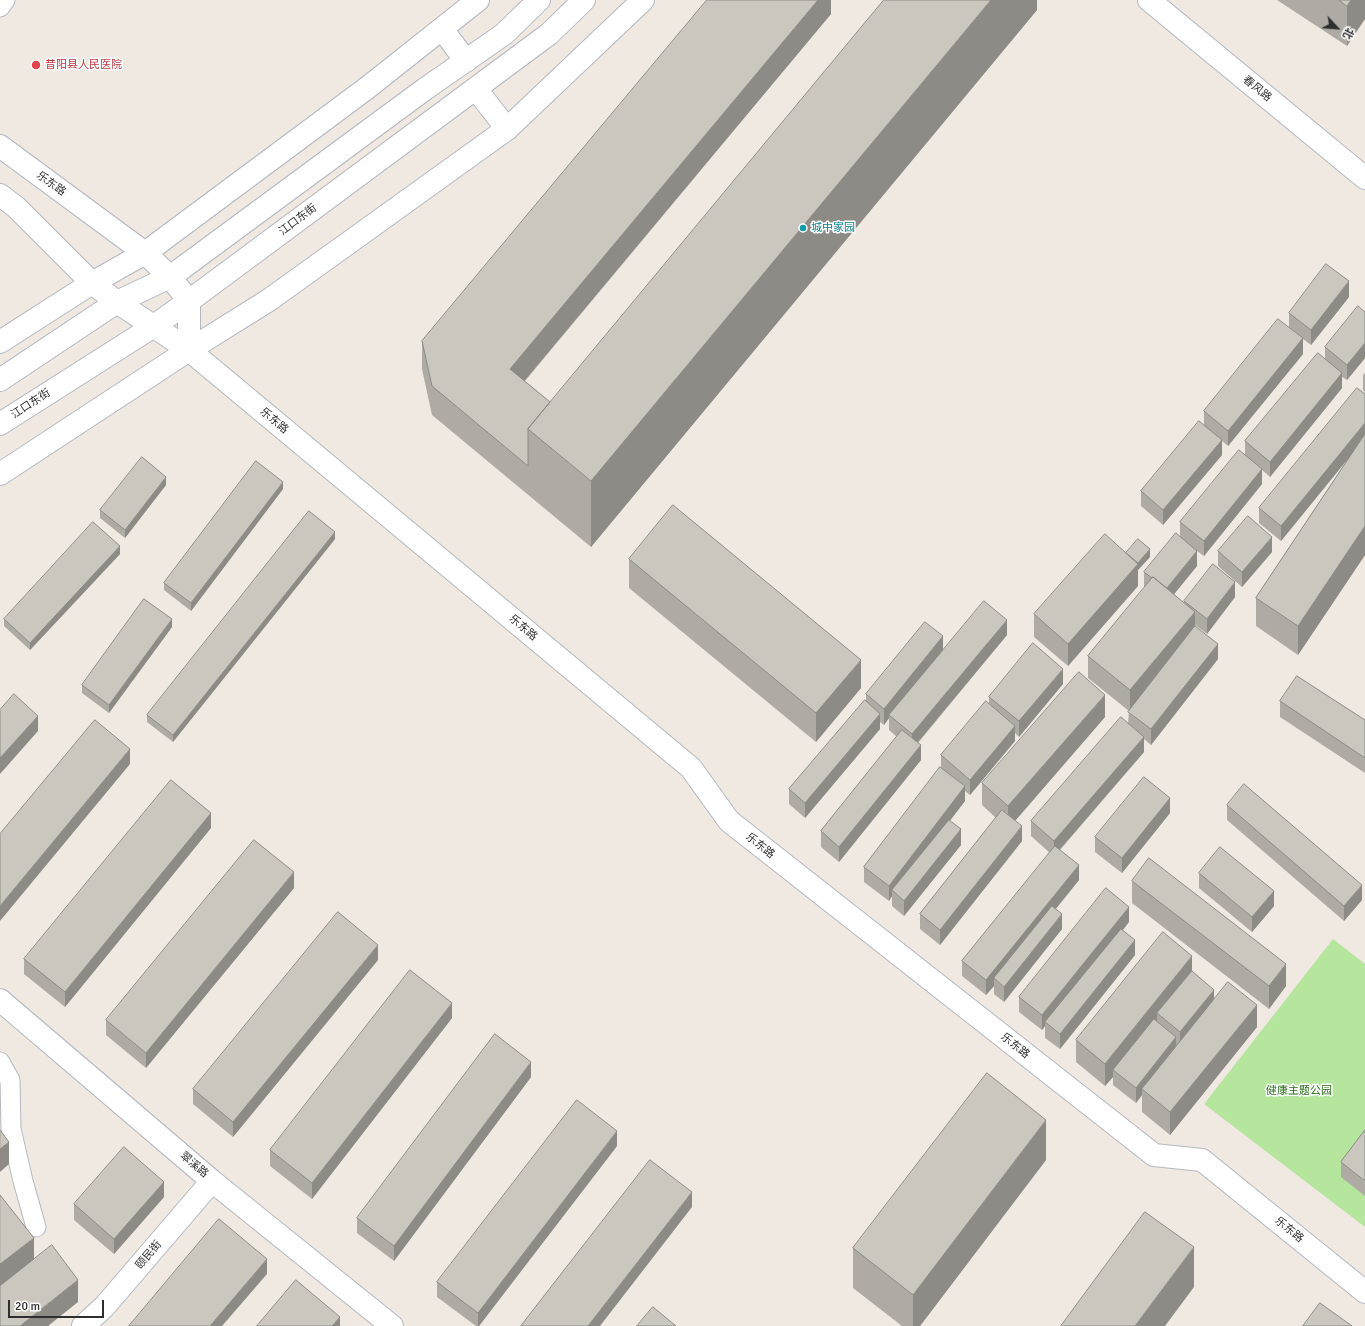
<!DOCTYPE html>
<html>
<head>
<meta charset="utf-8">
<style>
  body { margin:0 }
  #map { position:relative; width:1365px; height:1326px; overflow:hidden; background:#efe9e1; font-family:Signika,"Noto Sans SC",sans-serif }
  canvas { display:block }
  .north { position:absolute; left:1317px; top:8px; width:40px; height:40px; -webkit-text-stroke:3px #fff; paint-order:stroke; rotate:116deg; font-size:11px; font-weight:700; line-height:16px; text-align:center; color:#2e2e2e }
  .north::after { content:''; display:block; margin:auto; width:14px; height:18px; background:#2e2e2e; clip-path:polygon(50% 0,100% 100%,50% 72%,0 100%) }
  .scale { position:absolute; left:8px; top:1300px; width:96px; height:18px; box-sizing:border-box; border:2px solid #2e2e2e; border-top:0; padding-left:5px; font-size:12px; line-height:14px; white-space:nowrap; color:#2e2e2e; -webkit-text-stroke:3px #fff; paint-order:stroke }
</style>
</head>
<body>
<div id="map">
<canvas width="1365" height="1326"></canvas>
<div class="north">北</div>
<div class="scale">20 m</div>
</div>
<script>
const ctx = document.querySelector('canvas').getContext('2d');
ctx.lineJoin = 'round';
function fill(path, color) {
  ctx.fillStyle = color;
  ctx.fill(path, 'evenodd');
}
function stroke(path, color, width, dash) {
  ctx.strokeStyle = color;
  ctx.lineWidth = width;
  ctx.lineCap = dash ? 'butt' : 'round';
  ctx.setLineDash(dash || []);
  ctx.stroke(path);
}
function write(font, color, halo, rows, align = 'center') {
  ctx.font = font + ' Signika,"Noto Sans SC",sans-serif';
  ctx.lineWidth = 3;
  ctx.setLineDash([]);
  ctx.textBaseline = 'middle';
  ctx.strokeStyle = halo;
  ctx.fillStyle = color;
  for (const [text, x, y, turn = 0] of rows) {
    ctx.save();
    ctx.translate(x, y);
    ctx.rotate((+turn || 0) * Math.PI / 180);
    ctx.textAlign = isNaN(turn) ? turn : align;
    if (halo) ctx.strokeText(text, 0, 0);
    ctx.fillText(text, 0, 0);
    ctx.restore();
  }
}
const green = new Path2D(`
  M 1333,939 L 1365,964 L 1365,1227 L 1204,1104 Z`);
const service = new Path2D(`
  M 0,7 L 5,0
  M 0,1062 L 10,1080 L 11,1129 L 23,1181 L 36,1227`);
const tertiary = new Path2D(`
  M 0,342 L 92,283 L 145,253 L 367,88 L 478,0
  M 0,474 L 189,350 L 269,300 L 507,129 L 643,0
  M 0,1000 L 212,1181 L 392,1326
  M 83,1326 L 104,1307 L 212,1181`);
const secondary = new Path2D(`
  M 1149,0 L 1365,178
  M 442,29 L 466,61
  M 476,89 L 507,129
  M 0,146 L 145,253 L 170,277 L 189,301 L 189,350
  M 0,195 L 16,207 L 92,283 L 117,302 L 189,350 L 691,768 L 729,821 L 1154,1155 L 1202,1160 L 1365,1292
  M 0,380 L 117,302 L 170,277 L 425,89 L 504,34 L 539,0
  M 0,424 L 154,326 L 189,301 L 549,34 L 584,0`);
const wall = new Path2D(`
  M 831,0 L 831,14 L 525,381 L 550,402 L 1037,0 L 1037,10 L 591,547 L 432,415 L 422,369 L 422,341 Z
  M 1277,0 L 1365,0 L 1347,46 Z
  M 1349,297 L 1311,345 L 1303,339 L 1303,354 L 1228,446 L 1222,441 L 1222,455 L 1163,525 L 1141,506 L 1141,491 L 1204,425 L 1204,411 L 1289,328 L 1289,313 Z
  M 1365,312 L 1365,358 L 1347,380 L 1342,377 L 1342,388 L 1270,477 L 1262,470 L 1262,484 L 1204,556 L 1197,551 L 1197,566 L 1174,594 L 1184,603 L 1184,601 L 1235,597 L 1207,634 L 1195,625 L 1195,626 L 1218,659 L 1151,745 L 1144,739 L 1144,752 L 1060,850 L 1079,880 L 1056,909 L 1062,929 L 1004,1002 L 994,994 L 994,986 L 986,995 L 962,976 L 962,961 L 1050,853 L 1031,836 L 1031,821 L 1128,723 L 1129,711 L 1088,678 L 1088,656 L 1145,588 L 1144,587 L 1144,572 L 1180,536 L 1180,522 L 1245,455 L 1245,441 L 1325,359 L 1325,347 Z
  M 1365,373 L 1365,392 L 1363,390 L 1363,375 Z
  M 1365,394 L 1365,555 L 1298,655 L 1256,626 L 1256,598 L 1350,456 L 1281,541 L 1259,523 L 1259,508 Z
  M 166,485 L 125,538 L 100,518 L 100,510 Z
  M 283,489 L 191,611 L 164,590 L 164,583 Z
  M 335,539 L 173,742 L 147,722 L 147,715 Z
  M 1218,551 L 1272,552 L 1242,587 L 1218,566 Z
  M 1126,553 L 1150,557 L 1138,570 L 1138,586 L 1068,666 L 1034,637 L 1034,614 Z
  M 120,554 L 30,650 L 4,626 L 4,619 Z
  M 629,559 L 861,688 L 816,742 L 629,588 Z
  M 172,627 L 109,713 L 82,693 L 82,685 Z
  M 1007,635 L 918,743 L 921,760 L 839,862 L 821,847 L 821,831 L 897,737 L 889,730 L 889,718 L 884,725 L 880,722 L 880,729 L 805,818 L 789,804 L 789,789 L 866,700 L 866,694 L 943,650 Z
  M 1063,684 L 1019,737 L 1015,733 L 1015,741 L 970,795 L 965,791 L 965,801 L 950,820 L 961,845 L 904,916 L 892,906 L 892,896 L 889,901 L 864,882 L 864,867 L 941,768 L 941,755 L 989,704 L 989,697 Z
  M 1280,701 L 1365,720 L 1365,773 L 1280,717 Z
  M 1105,717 L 1015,821 L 1022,841 L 940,945 L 920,929 L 920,914 L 996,818 L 982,805 L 982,783 Z
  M 1227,805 L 1362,900 L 1344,921 L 1227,820 Z
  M 1170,813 L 1122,873 L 1095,852 L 1095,837 Z
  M 211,828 L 65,1007 L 24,974 L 24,959 Z
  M 1199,873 L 1274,906 L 1252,932 L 1199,888 Z
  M 1132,881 L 1286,986 L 1269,1009 L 1132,903 Z
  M 294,888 L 146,1068 L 106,1035 L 106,1020 Z
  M 1129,922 L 1123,930 L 1135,955 L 1060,1049 L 1045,1038 L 1045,1026 L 1042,1030 L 1019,1012 L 1019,997 Z
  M 378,960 L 233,1137 L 193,1104 L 193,1089 Z
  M 1192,971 L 1214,999 L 1257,1027 L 1170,1135 L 1142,1112 L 1142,1095 L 1136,1103 L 1113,1085 L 1113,1077 L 1105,1086 L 1076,1062 L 1076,1040 Z
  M 452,1018 L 312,1199 L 270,1166 L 270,1150 Z
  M 531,1077 L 394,1261 L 357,1233 L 357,1218 Z
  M 1365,1130 L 1365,1196 L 1341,1177 L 1341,1162 Z
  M 617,1146 L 479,1326 L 476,1326 L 437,1297 L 437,1282 Z
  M 1046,1160 L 920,1326 L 902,1326 L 853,1288 L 853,1248 Z
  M 164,1197 L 114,1254 L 74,1220 L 74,1204 Z`);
const shadedWall = new Path2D(`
  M 818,0 L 831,0 L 831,14 L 510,398 L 510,369 Z
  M 991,0 L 1037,0 L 1037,10 L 591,547 L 591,481 Z
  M 1351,0 L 1365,0 L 1365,19 L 1347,46 L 1347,6 Z
  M 1349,281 L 1349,297 L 1311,345 L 1311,330 Z
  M 1303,338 L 1303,354 L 1228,446 L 1228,431 Z
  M 1365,343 L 1365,358 L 1347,380 L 1347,365 Z
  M 1342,373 L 1342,388 L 1270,477 L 1270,462 Z
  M 1365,423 L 1365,438 L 1281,541 L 1281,526 Z
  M 1222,440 L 1222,455 L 1163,525 L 1163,510 Z
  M 1262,469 L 1262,484 L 1204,556 L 1204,541 Z
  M 166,477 L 166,485 L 125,538 L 125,530 Z
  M 283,482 L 283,489 L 191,611 L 191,603 Z
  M 1365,526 L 1365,555 L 1298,655 L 1298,626 Z
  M 335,532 L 335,539 L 173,742 L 173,735 Z
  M 1272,537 L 1272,552 L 1242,587 L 1242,572 Z
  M 120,546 L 120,554 L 30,650 L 30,643 Z
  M 1150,549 L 1150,557 L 1138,570 L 1138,586 L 1068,666 L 1068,644 Z
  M 1197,551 L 1197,566 L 1166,604 L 1166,589 Z
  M 1235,582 L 1235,597 L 1207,634 L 1207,619 Z
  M 1195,612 L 1195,634 L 1130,712 L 1130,690 Z
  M 172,619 L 172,627 L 109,713 L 109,705 Z
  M 1007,620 L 1007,635 L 912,749 L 912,734 Z
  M 943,636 L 943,652 L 889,715 L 889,718 L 884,725 L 884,709 Z
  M 1218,644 L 1218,659 L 1151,745 L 1151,729 Z
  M 861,660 L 861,688 L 816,742 L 816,713 Z
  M 1063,669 L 1063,684 L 1019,737 L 1019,721 Z
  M 1105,695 L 1105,717 L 1008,829 L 1008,806 Z
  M 880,714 L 880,729 L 805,818 L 805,803 Z
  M 38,716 L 38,731 L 0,774 L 0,758 Z
  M 1015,726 L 1015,741 L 970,795 L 970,780 Z
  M 1144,737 L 1144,752 L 1054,856 L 1054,841 Z
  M 921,745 L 921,760 L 839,862 L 839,847 Z
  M 130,749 L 130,764 L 0,921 L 0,906 Z
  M 965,786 L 965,801 L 895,893 L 892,890 L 892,896 L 889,901 L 889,886 Z
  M 1170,798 L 1170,813 L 1122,873 L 1122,858 Z
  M 211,813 L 211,828 L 65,1007 L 65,992 Z
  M 1022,826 L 1022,841 L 940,945 L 940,930 Z
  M 961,829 L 961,845 L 904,916 L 904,901 Z
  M 1079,865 L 1079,880 L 997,981 L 994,978 L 994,986 L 986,995 L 986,980 Z
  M 294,872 L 294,888 L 146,1068 L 146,1053 Z
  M 1362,885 L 1362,900 L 1344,921 L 1344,906 Z
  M 1274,891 L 1274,906 L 1252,932 L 1252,917 Z
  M 1129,907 L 1129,922 L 1047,1024 L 1045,1022 L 1045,1026 L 1042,1030 L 1042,1015 Z
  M 1062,914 L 1062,929 L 1004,1002 L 1004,987 Z
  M 1135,940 L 1135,955 L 1060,1049 L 1060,1034 Z
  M 378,945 L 378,960 L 233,1137 L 233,1122 Z
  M 1192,956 L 1192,978 L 1157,1013 L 1157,1021 L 1116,1072 L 1113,1070 L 1113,1077 L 1105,1086 L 1105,1064 Z
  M 1286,964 L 1286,986 L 1269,1009 L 1269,986 Z
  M 1214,990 L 1214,1005 L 1180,1047 L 1180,1032 Z
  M 452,1003 L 452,1018 L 312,1199 L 312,1183 Z
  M 1257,1005 L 1257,1027 L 1170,1135 L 1170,1112 Z
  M 1176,1037 L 1176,1053 L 1142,1089 L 1142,1095 L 1136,1103 L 1136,1088 Z
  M 531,1062 L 531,1077 L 394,1261 L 394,1246 Z
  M 1046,1120 L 1046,1160 L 920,1326 L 913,1326 L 913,1295 Z
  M 617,1131 L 617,1146 L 479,1326 L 478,1326 L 478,1313 Z
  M 9,1142 L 9,1164 L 0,1172 L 0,1149 Z
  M 164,1182 L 164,1197 L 114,1254 L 114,1239 Z
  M 692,1192 L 692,1207 L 600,1326 L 588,1326 Z
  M 34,1238 L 34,1261 L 0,1287 L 0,1264 Z
  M 1194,1247 L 1194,1287 L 1165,1326 L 1135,1326 Z
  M 267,1259 L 267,1274 L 222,1326 L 210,1326 Z
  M 78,1280 L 78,1302 L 48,1326 L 20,1326 Z
  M 340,1317 L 340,1326 L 332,1326 Z`);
const building = new Path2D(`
  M 707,0 L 818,0 L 510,369 L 550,402 L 528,429 L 528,466 L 432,386 L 422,341 Z
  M 884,0 L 991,0 L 591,481 L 528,429 Z
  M 1339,0 L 1351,0 L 1347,6 Z
  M 1326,264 L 1349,281 L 1311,330 L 1289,313 Z
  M 1358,306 L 1365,312 L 1365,343 L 1347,365 L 1325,347 Z
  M 1278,319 L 1303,338 L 1228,431 L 1204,411 Z
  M 1318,353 L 1342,373 L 1270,462 L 1245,441 Z
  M 1357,388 L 1365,394 L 1365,423 L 1281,526 L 1259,508 Z
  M 1199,421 L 1222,440 L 1163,510 L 1141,491 Z
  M 1365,434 L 1365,526 L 1298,626 L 1256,598 Z
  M 1239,450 L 1262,469 L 1204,541 L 1180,522 Z
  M 142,457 L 166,477 L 125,530 L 100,510 Z
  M 256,461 L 283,482 L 191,603 L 164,583 Z
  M 673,505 L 861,660 L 816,713 L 629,559 Z
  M 309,511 L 335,532 L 173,735 L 147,715 Z
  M 1248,516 L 1272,537 L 1242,572 L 1218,551 Z
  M 93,522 L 120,546 L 30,643 L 4,619 Z
  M 1176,533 L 1197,551 L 1167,588 L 1153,577 L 1152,578 L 1144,572 Z
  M 1105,534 L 1138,564 L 1068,644 L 1034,614 Z
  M 1138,539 L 1150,549 L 1138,563 L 1126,553 Z
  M 1213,564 L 1235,582 L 1207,619 L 1184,601 Z
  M 1153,577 L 1195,612 L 1130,690 L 1088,656 Z
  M 144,599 L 172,619 L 109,705 L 82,685 Z
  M 984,601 L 1007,620 L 912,734 L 889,715 Z
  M 925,622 L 943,636 L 884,709 L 866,694 Z
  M 1195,626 L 1218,644 L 1151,729 L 1128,712 Z
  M 1033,643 L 1063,669 L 1019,721 L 989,697 Z
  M 1079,672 L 1105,695 L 1008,806 L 982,783 Z
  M 1297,676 L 1365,720 L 1365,758 L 1280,701 Z
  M 14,694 L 38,716 L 0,758 L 0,710 Z
  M 865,700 L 880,714 L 805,803 L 789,789 Z
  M 986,701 L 1015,726 L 970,780 L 941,755 Z
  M 1121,717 L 1144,737 L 1054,841 L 1031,821 Z
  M 95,720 L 130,749 L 0,906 L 0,834 Z
  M 902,730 L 921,745 L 839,847 L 821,831 Z
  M 940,767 L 965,786 L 889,886 L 864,867 Z
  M 1144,777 L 1170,798 L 1122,858 L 1095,837 Z
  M 171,780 L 211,813 L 65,992 L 24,959 Z
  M 1244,784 L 1362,885 L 1344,906 L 1227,805 Z
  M 1002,810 L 1022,826 L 940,930 L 920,914 Z
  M 949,820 L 961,829 L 904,901 L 892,890 Z
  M 254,840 L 294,872 L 146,1053 L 106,1020 Z
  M 1055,846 L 1079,865 L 986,980 L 962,961 Z
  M 1220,847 L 1274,891 L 1252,917 L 1199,873 Z
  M 1149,858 L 1286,964 L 1269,986 L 1132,881 Z
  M 1106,888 L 1129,907 L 1042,1015 L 1019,997 Z
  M 1052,906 L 1062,914 L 1004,987 L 994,978 Z
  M 338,912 L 378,945 L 233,1122 L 193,1089 Z
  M 1121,929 L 1135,940 L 1060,1034 L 1045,1022 Z
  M 1163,932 L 1192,956 L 1105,1064 L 1076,1040 Z
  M 410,970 L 452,1003 L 312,1183 L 270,1150 Z
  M 1192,971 L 1214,990 L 1180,1032 L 1157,1013 Z
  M 1228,982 L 1257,1005 L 1170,1112 L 1142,1089 Z
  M 1154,1019 L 1176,1037 L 1136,1088 L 1113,1070 Z
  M 495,1034 L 531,1062 L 394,1246 L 357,1218 Z
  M 987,1073 L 1046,1120 L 913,1295 L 853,1248 Z
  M 577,1100 L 617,1131 L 478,1313 L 437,1282 Z
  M 0,1130 L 9,1142 L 0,1149 Z
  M 1365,1130 L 1365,1181 L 1341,1162 Z
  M 124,1147 L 164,1182 L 114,1239 L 74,1204 Z
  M 650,1160 L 692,1192 L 588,1326 L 521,1326 Z
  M 0,1195 L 34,1238 L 0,1264 Z
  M 1145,1212 L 1194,1247 L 1135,1326 L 1061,1326 Z
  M 219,1219 L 267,1259 L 210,1326 L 129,1326 Z
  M 52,1245 L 78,1280 L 20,1326 L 0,1326 L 0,1286 Z
  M 296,1280 L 340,1317 L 332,1326 L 257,1326 Z
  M 1320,1303 L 1352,1326 L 1303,1326 Z
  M 653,1307 L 676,1326 L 637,1326 Z`);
const markers = [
  [36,65,5,"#e0444e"],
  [803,228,4,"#0f9aa8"]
];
const healthNames = [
  ["昔阳县人民医院",45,65]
];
const streetNames = [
  ["春风路",1257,89,39],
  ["乐东路",51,184,36],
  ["江口东街",298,220,-37],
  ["江口东街",31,404,-33],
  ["乐东路",274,421,40],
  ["乐东路",523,628,40],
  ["乐东路",760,846,38],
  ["乐东路",1015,1046,38],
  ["翠溪路",194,1165,40],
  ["乐东路",1289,1230,39],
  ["颐民街",149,1255,-50]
];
const cultureNames = [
  ["城中家园",811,228]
];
const parkNames = [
  ["健康主题公园",1299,1091]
];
fill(green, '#b6e59e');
stroke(service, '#b4b7c1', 21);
stroke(tertiary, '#b4b7c1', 24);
stroke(secondary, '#b4b7c1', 24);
stroke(service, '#fff', 19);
stroke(tertiary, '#fff', 22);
stroke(secondary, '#fff', 22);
fill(wall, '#afaba4');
fill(shadedWall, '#8e8b86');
fill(building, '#cbc7bf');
stroke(building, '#8e8b86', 1);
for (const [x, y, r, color] of markers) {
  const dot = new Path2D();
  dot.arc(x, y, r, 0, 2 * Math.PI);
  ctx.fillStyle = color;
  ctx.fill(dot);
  stroke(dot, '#fff', 1.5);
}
write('11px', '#be3a42', '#fff', healthNames, 'left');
write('11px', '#2e2e2e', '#fff', streetNames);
write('11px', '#0d838f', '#fff', cultureNames, 'left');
write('11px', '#2c6e1b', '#fff', parkNames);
</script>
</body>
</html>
